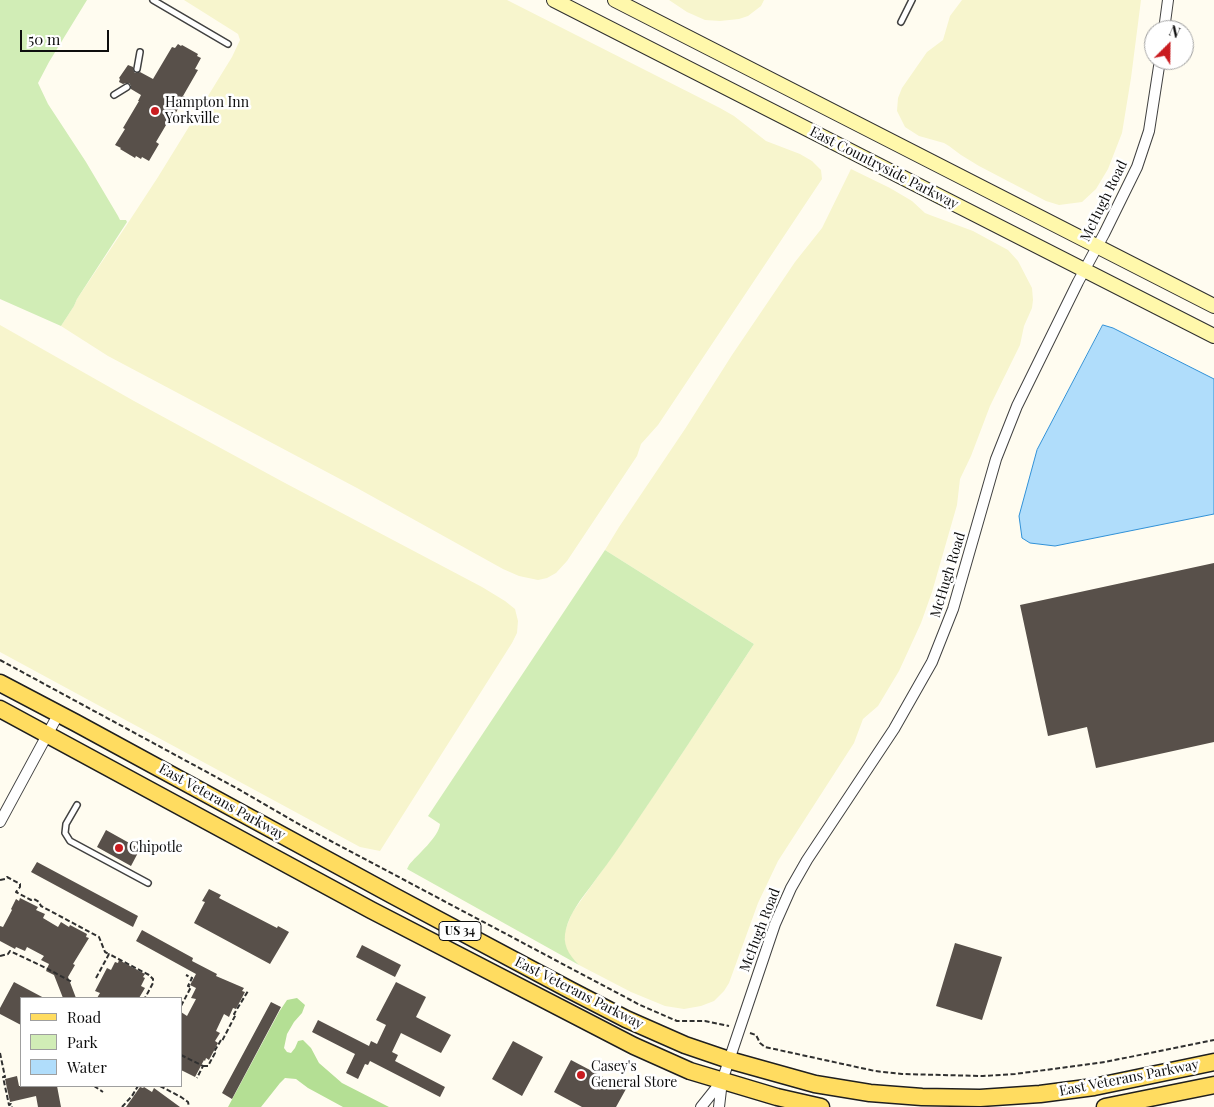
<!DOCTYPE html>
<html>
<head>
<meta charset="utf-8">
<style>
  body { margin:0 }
  #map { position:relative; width:1214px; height:1107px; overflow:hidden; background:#fffcf0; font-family:"Playfair Display",serif }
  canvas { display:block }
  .legend { position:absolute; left:20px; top:997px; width:162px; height:90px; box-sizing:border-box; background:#fff; border:1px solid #9f9f9f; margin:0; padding:6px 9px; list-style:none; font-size:15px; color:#0e0e0e }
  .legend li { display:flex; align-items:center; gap:10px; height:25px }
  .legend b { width:25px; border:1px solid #9f9f9f }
  .north { position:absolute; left:1144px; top:20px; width:50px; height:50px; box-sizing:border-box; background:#fff; border:1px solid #9f9f9f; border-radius:50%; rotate:23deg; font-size:14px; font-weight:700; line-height:20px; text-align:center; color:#0e0e0e }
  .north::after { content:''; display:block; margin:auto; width:18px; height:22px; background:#c91c20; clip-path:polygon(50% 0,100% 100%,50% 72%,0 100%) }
  .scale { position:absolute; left:20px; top:30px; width:89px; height:22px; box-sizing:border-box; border:2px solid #0e0e0e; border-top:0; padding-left:6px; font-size:15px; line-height:18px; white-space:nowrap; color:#0e0e0e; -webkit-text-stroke:4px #fff; paint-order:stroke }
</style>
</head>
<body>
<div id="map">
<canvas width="1214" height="1107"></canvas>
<ul class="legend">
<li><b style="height:6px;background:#ffdc60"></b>Road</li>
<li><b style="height:14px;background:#d1edb6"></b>Park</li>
<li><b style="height:14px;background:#b0ddfb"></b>Water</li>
</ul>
<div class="north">N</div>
<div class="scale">50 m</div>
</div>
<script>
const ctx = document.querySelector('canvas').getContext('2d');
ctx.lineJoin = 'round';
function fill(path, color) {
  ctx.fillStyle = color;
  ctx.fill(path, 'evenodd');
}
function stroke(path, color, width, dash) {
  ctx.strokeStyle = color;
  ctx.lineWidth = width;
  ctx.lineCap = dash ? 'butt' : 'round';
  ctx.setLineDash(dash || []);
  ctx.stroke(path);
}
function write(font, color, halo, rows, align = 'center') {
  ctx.font = font + ' "Playfair Display",serif';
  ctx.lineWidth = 5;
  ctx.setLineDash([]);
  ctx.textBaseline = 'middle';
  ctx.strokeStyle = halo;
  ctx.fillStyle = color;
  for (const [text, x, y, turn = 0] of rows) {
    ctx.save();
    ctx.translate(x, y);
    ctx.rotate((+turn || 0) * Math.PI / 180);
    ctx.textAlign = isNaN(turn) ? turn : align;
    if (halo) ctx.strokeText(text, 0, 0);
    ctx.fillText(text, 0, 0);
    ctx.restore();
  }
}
const farmland = new Path2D(`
  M 184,0 L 507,0 L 720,108 L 734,116 L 766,141 L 800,154 L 812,161 L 821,170 L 822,179 L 658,425 L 641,444 L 637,456 L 567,561 L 556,573 L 547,578 L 538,580 L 519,576 L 503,569 L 357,488 L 108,356 L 61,326 L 74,306 L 77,299 L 126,226 L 158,177 L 232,57 L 240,40 L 238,34 Z
  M 669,0 L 764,0 L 761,6 L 748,16 L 739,19 L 720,21 L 705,20 L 687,12 Z
  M 962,0 L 1141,0 L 1131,78 L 1122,133 L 1108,169 L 1096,189 L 1082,202 L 1059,205 L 1046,201 L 979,166 L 961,155 L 949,146 L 944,143 L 919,136 L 905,127 L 897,111 L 898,98 L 902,88 L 927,52 L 943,40 L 950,16 Z
  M 851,169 L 890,188 L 912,201 L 925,213 L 930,215 L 973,231 L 1008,250 L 1018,261 L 1032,288 L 1033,300 L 1032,308 L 1024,326 L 1020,345 L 990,406 L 971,456 L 960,479 L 957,505 L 932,592 L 921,623 L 899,671 L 878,706 L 863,719 L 854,743 L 778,861 L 758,903 L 729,983 L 724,991 L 714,1001 L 701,1006 L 684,1009 L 665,1006 L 631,992 L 579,965 L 571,958 L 566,950 L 565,944 L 564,935 L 566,928 L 572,913 L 621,844 L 679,758 L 754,644 L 605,550 L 619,527 L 685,429 L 732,355 L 795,262 L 822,228 Z
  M 0,325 L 134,401 L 285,483 L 482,587 L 505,601 L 515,609 L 518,621 L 517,633 L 512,643 L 380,851 L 360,847 L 0,652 Z`);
const green = new Path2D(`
  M 0,0 L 87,0 L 49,62 L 38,83 L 48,104 L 86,162 L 118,216 L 120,220 L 126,220 L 127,222 L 77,299 L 74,306 L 61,326 L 0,299 Z
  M 605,550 L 754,644 C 710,711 667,777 622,843 C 612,858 601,872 591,886 C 581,899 570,913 566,929 C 562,944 568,954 579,965 L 407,869 L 409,865 C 417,855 439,837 440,824 L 428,816 Z`);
const forest = new Path2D(`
  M 297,998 L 305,1005 L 302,1013 L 294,1022 L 287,1034 L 284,1048 L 287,1052 L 291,1053 L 295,1048 L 298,1041 L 303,1040 L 311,1048 L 319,1063 L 342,1083 L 389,1107 L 343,1107 L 308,1088 L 296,1079 L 285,1078 L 280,1083 L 261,1107 L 228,1107 L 279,1012 L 287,1000 Z`);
const water = new Path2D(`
  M 1103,325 L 1113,328 L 1214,379 L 1214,514 L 1055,546 L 1030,543 L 1022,538 L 1019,516 L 1037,450 Z`);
const building = new Path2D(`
  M 178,44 L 181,46 L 182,45 L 198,54 L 197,56 L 201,58 L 195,69 L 198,70 L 183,96 L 185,97 L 171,121 L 169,120 L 156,142 L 159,144 L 149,161 L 142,157 L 141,159 L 136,156 L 135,158 L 120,149 L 121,148 L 115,145 L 125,129 L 123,128 L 139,101 L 138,101 L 141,95 L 131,89 L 131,86 L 129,83 L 126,83 L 123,84 L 119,82 L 120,79 L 119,78 L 128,65 L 133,67 L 133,70 L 135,73 L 138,73 L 140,72 L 153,79 L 172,47 L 175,48 Z
  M 1214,563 L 1214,742 L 1096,768 L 1087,727 L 1048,736 L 1020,605 Z
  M 106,830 L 140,849 L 131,866 L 97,847 Z
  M 37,862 L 138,916 L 133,927 L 31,872 Z
  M 209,889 L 221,895 L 219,898 L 277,928 L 278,926 L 289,932 L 270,964 L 194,923 L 205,902 L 202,901 Z
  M 20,898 L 38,907 L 36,910 L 45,914 L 43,918 L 58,927 L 61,922 L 69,927 L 70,925 L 87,934 L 86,937 L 89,938 L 73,964 L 75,965 L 68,977 L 76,998 L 63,998 L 54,975 L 46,971 L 49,964 L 41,960 L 44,956 L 27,947 L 25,951 L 16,947 L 15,949 L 0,941 L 0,926 L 3,927 L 12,910 L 11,909 L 16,899 L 19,901 Z
  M 142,930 L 193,958 L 192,961 L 217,974 L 216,976 L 244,988 L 242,991 L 245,992 L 236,1009 L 233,1008 L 229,1017 L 224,1014 L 216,1031 L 220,1033 L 215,1041 L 218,1043 L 209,1060 L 206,1058 L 205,1061 L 204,1060 L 195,1077 L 181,1070 L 181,1012 L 187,1016 L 196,999 L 191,998 L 196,988 L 190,985 L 196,974 L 136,941 Z
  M 955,943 L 1002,957 L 982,1020 L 936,1006 Z
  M 362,945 L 401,965 L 395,977 L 356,957 Z
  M 119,960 L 145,974 L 143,977 L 145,978 L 141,986 L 145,988 L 139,998 L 97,998 L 100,993 L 95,991 L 107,968 L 111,970 L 115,962 L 118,963 Z
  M 14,982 L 44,998 L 21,998 L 21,1025 L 0,1014 L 0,1008 Z
  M 396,982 L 426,997 L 416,1017 L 451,1035 L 441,1053 L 401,1033 L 392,1052 L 398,1055 L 395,1061 L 445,1087 L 440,1097 L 370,1061 L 368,1065 L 365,1064 L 358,1079 L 346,1073 L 355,1054 L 312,1032 L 318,1020 L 369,1046 L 371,1041 L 377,1044 L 386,1025 L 376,1020 Z
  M 271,1002 L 281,1007 L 232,1099 L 222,1093 Z
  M 513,1041 L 543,1057 L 522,1096 L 492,1079 Z
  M 571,1060 L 626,1089 L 616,1107 L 582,1107 L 554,1092 Z
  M 17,1076 L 19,1086 L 57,1086 L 61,1107 L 38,1107 L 36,1096 L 10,1102 L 5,1079 Z
  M 140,1087 L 143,1088 L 144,1087 L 152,1092 L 154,1088 L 180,1107 L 126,1107 Z`);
const path = new Path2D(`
  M 0,660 L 240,790 L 295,822 L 640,1005 L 677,1021 L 705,1021 L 729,1026
  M 0,880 L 5,879 L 7,877 L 20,884 L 20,887 L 16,892 L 31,900 L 34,899 L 39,902 L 41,906 L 99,937 L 105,952 L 109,954
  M 0,956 L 8,954 L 10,951 L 46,968 L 72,982
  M 96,978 L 109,954 L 149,975 L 153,979 L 153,983 L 145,998
  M 181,1006 L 191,987 L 188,986 L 192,978 L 186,975
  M 750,1033 L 756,1035 L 760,1043 L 765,1047 L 875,1071 L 902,1074 L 983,1076 L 1015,1074 L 1105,1062 L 1214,1040
  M 0,1053 L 5,1077 L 3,1077 L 9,1105 L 11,1104 L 12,1107
  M 181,1055 L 203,1066 L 197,1078
  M 203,1066 L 208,1066 L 215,1053 L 214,1052 L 221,1040 L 222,1041 L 236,1014 L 234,1014 L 248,991
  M 94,1086 L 103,1092
  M 160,1086 L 181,1097 L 188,1102 L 189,1107
  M 122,1107 L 132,1096 L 138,1086`);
const lane = new Path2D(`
  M 153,0 L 228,44
  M 901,22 L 912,0
  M 137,69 L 140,52
  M 114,95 L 127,87
  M 77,805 L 66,824 L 65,833 L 70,841 L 148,883`);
const street = new Path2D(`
  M 1164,30 L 1168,0
  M 0,822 L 59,713
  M 701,1107 L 721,1082
  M 719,1107 L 722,1081 L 775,924 L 791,888 L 807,860 L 894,729 L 932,662 L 953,609 L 996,459 L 1017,406 L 1078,282 L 1104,234 L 1137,167 L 1149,131 L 1160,60`);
const secondary = new Path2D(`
  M 554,0 L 1214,336
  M 615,0 L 1214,306`);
const primary = new Path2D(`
  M 0,683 L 76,723 L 392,895 L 570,990 L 626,1019 L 685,1045 L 729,1060 L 815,1084 L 870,1093 L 922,1097 L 980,1098 L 1040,1094 L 1094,1087 L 1214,1062
  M 0,709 L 371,910 L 634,1046 L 690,1071 L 777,1097 L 821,1107
  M 1105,1107 L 1214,1085`);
const markers = [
  [155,111,5,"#c91c20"],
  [119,848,5,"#c91c20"],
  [581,1075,5,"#c91c20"]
];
const shields = [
  [460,931,42]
];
const shieldNames = [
  ["US 34",460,931]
];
const poiNames = [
  ["Hampton Inn",165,103],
  ["Yorkville",165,119],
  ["Chipotle",129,848],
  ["Casey's",591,1067],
  ["General Store",591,1083]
];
const streetNames = [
  ["East Countryside Parkway",884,168,27],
  ["McHugh Road",1104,201,-64],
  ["McHugh Road",948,575,-73],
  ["East Veterans Parkway",222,802,29],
  ["McHugh Road",760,930,-69],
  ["East Veterans Parkway",579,993,27],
  ["East Veterans Parkway",1129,1078,-11]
];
fill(farmland, '#f7f5cd');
fill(green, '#d1edb6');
fill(forest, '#b4df94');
fill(water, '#b0ddfb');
stroke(water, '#3191d7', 1);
fill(building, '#58504a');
stroke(lane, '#414141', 8);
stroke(street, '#414141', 12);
stroke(secondary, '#303030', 16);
stroke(primary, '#1f1f1f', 19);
stroke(path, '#303030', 2, [5, 2.5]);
stroke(lane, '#fff', 5);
stroke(street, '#fff', 10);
stroke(secondary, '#fff8ab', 14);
stroke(primary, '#ffdc60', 16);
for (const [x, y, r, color] of markers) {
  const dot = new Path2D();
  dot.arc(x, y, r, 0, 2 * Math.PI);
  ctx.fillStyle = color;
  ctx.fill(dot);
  stroke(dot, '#fff', 2);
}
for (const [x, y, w] of shields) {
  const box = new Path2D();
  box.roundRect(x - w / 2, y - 9.5, w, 19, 4);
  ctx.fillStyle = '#fff';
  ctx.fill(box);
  stroke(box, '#0e0e0e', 1);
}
write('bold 12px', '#0e0e0e', null, shieldNames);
write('14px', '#0e0e0e', '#fff', poiNames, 'left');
write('14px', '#0e0e0e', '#fff', streetNames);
</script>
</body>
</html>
